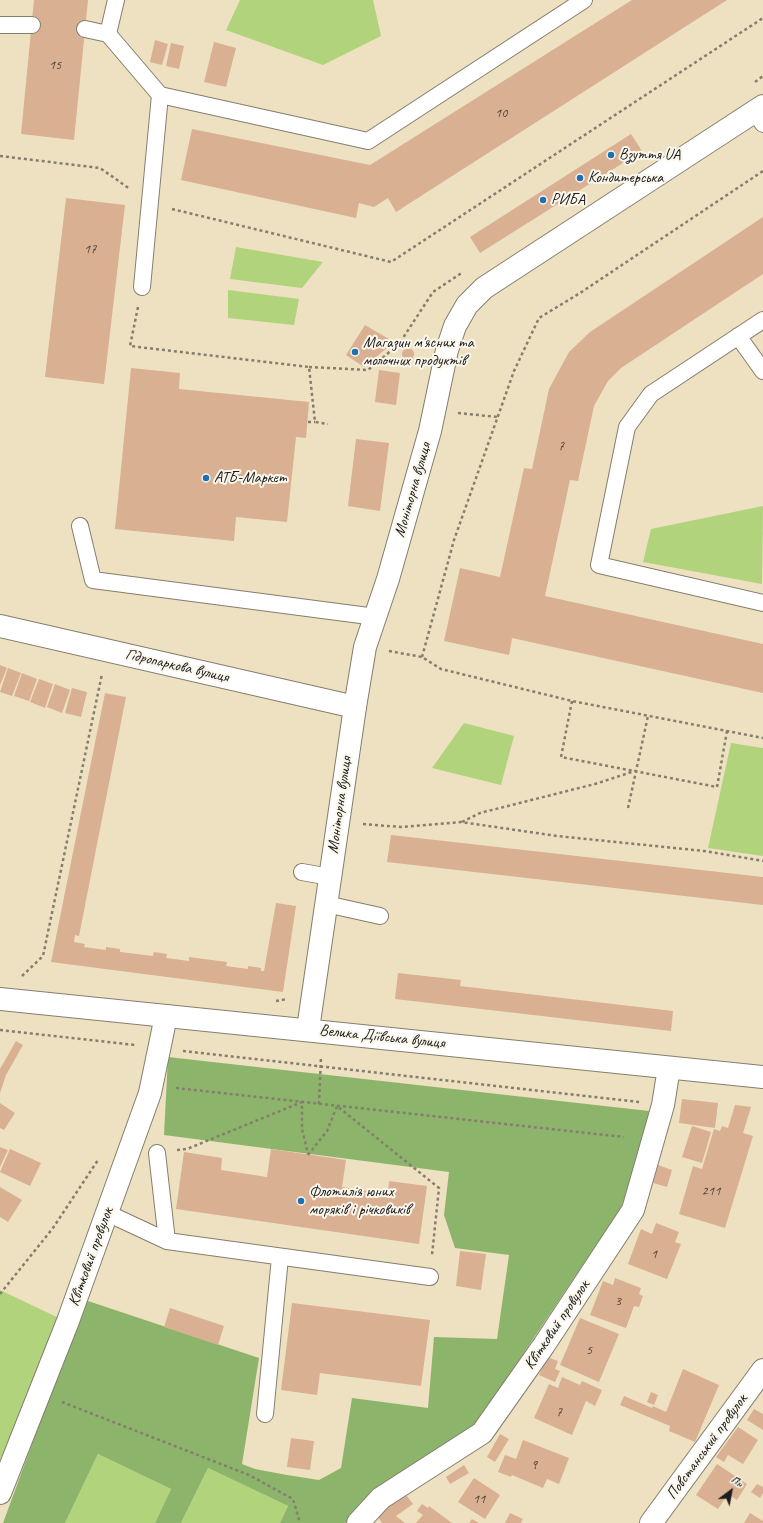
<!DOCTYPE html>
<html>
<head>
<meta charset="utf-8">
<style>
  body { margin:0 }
  #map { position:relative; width:763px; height:1523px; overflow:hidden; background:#eee1c1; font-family:Caveat,sans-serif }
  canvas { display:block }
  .north { position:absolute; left:711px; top:1471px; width:40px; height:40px; -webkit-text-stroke:3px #fbf7ec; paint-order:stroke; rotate:32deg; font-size:11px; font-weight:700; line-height:16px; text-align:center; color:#1c1c1c }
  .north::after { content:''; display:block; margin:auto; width:14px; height:18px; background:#1c1c1c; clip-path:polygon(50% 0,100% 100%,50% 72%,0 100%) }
</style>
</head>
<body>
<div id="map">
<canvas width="763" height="1523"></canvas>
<div class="north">Пн</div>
</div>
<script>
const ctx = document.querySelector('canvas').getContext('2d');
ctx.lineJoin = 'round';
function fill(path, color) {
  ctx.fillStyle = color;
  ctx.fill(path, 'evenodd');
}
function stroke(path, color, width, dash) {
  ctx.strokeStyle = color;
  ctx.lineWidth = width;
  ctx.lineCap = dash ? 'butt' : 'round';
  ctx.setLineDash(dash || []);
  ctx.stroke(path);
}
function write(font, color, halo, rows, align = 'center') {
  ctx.font = font + ' Caveat,sans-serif';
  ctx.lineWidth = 4;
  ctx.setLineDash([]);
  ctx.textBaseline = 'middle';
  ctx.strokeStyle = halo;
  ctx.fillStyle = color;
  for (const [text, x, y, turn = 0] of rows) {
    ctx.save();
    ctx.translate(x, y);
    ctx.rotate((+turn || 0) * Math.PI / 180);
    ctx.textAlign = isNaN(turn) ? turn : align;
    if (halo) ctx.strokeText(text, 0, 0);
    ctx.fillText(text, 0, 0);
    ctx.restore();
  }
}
const green = new Path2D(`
  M 240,0 L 373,0 L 381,36 L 323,65 L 226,30 Z
  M 236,247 L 323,262 L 302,288 L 230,279 Z
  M 228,290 L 299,299 L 294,325 L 228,318 Z
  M 763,506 L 762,584 L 643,562 L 651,529 Z
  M 464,723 L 514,736 L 501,785 L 432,768 Z
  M 731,743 L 763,748 L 763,856 L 708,848 Z
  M 0,1290 L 63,1320 L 0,1460 Z
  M 98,1454 L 171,1489 L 155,1523 L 65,1523 Z
  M 208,1468 L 288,1506 L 280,1523 L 181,1523 Z`);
const forest = new Path2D(`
  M 168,1057 L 649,1111 L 641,1147 L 621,1208 L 474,1427 L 384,1488 L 345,1523 L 280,1523 L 288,1506 L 208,1468 L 181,1523 L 155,1523 L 171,1489 L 98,1454 L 65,1523 L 3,1523 L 85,1300 L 259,1358 L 242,1464 L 255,1469 L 287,1475 L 319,1480 L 341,1468 L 352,1398 L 428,1408 L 434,1337 L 497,1339 L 509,1255 L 455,1248 L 444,1215 L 449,1172 L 164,1135 Z`);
const building = new Path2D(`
  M 34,0 L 88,0 L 74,140 L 21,134 Z
  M 632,0 L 727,0 L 396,212 L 388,198 L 374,207 L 359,203 L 356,218 L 181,180 L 192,129 L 370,165 Z
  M 155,40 L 168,44 L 162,65 L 150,62 Z
  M 214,42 L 236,48 L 226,87 L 204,82 Z
  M 171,43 L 184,46 L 179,69 L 166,66 Z
  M 631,134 L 642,151 L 480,253 L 470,237 Z
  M 66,198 L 125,205 L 104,384 L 45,377 Z
  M 763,217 L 763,274 L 621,368 L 608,381 L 594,406 L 578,481 L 570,480 L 545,596 L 763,644 L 763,693 L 512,638 L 509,655 L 444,641 L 460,568 L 500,577 L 524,468 L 532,469 L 549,389 L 569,352 L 590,332 Z
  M 365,325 L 394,342 L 364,367 L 346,355 Z
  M402 354a6 6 0 1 1 12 0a6 6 0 1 1-12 0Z
  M 131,368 L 180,373 L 179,389 L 309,402 L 306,438 L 296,437 L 287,522 L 236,517 L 234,541 L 115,529 Z
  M 379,370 L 400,373 L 396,405 L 375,402 Z
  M 356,439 L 389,443 L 380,511 L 348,506 Z
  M 0,665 L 7,668 L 0,685 Z
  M 8,668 L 21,673 L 12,696 L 0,692 Z
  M 22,673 L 37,679 L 29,701 L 14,696 Z
  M 39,679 L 53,684 L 45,708 L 30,702 Z
  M 55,684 L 70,690 L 62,713 L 47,707 Z
  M 72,688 L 87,692 L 81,717 L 65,713 Z
  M 105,693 L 126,697 L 79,936 L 75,935 L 74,942 L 85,944 L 84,947 L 106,950 L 106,947 L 120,949 L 120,952 L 153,956 L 154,952 L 167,954 L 166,958 L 189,961 L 189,957 L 227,962 L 226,966 L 248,969 L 248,966 L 261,968 L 261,971 L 264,971 L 276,903 L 296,906 L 283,992 L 51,962 Z
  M 391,835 L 763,877 L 763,905 L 387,862 Z
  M 398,973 L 461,980 L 460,986 L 673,1011 L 671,1031 L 395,999 Z
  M 16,1041 L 23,1045 L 6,1075 L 0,1093 L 0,1069 Z
  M 682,1099 L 718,1103 L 715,1128 L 679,1123 Z
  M 0,1103 L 15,1113 L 4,1130 L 0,1128 Z
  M 735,1105 L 751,1107 L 743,1133 L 753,1136 L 725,1228 L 679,1214 L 693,1166 L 702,1169 L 714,1129 L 720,1131 L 722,1126 L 728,1128 Z
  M 692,1126 L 711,1132 L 702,1163 L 682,1157 Z
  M 0,1147 L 8,1150 L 0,1167 Z
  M 10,1149 L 41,1163 L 30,1186 L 0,1172 Z
  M 271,1149 L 346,1160 L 342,1187 L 388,1194 L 389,1181 L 427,1186 L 419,1244 L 176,1209 L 184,1152 L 222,1158 L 221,1170 L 267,1177 Z
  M 658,1165 L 672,1170 L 667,1187 L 653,1183 Z
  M 0,1187 L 22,1200 L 8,1222 L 0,1217 Z
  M 656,1223 L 679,1232 L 675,1242 L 681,1244 L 667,1279 L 628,1264 L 641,1229 L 652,1234 Z
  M 460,1251 L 486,1254 L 481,1290 L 456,1286 Z
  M 615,1278 L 641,1288 L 639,1294 L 643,1296 L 639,1307 L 634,1306 L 626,1328 L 590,1315 L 603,1281 L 613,1285 Z
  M 292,1303 L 430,1320 L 421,1386 L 320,1373 L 317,1395 L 281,1390 Z
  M 170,1308 L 224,1326 L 218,1345 L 164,1327 Z
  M 580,1318 L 619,1334 L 599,1382 L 560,1365 Z
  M 547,1357 L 558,1361 L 555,1369 L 560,1371 L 555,1382 L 539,1375 Z
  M 683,1369 L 719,1385 L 695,1442 L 669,1431 L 670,1426 L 620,1405 L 624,1396 L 652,1408 L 653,1406 L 666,1412 Z
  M 562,1377 L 580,1385 L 582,1381 L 602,1390 L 595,1406 L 586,1401 L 572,1435 L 534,1418 L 549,1384 L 558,1388 Z
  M 651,1392 L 658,1395 L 654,1405 L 647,1402 Z
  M 754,1409 L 763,1414 L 763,1430 L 747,1420 Z
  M 738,1427 L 758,1440 L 743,1464 L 728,1455 L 724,1462 L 716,1457 Z
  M 500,1434 L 509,1439 L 495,1462 L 487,1457 Z
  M 291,1438 L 314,1441 L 310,1470 L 287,1467 Z
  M 523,1440 L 569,1458 L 559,1484 L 547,1479 L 543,1488 L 512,1475 L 511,1477 L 498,1472 L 505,1455 L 516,1459 Z
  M 717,1464 L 747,1484 L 737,1500 L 728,1494 L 718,1509 L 696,1495 Z
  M 464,1465 L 469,1473 L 450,1484 L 446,1477 Z
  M 474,1478 L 500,1495 L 485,1519 L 458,1502 Z
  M 757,1484 L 763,1487 L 763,1493 L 760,1498 L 751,1492 Z
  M 404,1492 L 413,1504 L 396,1516 L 405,1523 L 382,1523 L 376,1514 Z
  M 422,1504 L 428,1508 L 429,1506 L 452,1523 L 416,1523 L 423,1515 L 417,1511 Z
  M 510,1513 L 523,1519 L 521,1523 L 505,1523 Z
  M 750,1513 L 763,1521 L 763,1523 L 744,1523 Z
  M 472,1519 L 479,1523 L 469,1523 Z`);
const path = new Path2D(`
  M 755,82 L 763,76
  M 0,156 L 100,168 L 130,189
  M 172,209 L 391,262 L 763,18
  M 138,307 L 130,346 L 309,367 L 315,422 L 328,424
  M 309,367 L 368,370 L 399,344 L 433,292 L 463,272
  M 458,413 L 498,417
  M 308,422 L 315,422
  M 389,651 L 422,657 L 441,669 L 572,701 L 763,738
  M 422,657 L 454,540 L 514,371 L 539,318 L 580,293 L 763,171
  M 572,701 L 561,757 L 717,787 L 727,731
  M 628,808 L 648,716
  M 462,822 L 480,813 L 595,784 L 635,771
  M 363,824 L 401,827 L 461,822 L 557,836 L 704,851 L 763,861
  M 22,976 L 43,956 L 102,674
  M 276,1001 L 287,999
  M 0,1030 L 135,1045
  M 183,1051 L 639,1102
  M 176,1088 L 624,1137
  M 319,1104 L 321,1057
  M 177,1150 L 187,1149 L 302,1102 L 302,1129 L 308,1154
  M 308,1155 L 327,1131 L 337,1106 L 439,1188 L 432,1255
  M 0,1294 L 53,1228 L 98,1160
  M 62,1402 L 249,1475 L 293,1499 L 300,1523`);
const service = new Path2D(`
  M 0,25 L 32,25
  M 85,29 L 108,34 L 160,95
  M 108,34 L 116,0
  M 754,111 L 763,124
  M 142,287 L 160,95 L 368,141 L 584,0
  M 763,320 L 651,394 L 627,427 L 599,565 L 763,603
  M 738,336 L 763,371
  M 80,526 L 93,580 L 376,617
  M 302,872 L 330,877
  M 326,904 L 380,916
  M 157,1153 L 167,1241 L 430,1277
  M 107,1213 L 167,1241
  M 265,1414 L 280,1257`);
const minor = new Path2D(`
  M 0,626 L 355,707
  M 0,1493 L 68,1321 L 150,1093 L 166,1016
  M 358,1523 L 381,1498 L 482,1433 L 544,1345 L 633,1210 L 663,1105 L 669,1068
  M 651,1523 L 763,1370`);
const tertiary = new Path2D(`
  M 0,999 L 763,1077
  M 308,1029 L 355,707 L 365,647 L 388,579 L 430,431 L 447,350 L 455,326 L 467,305 L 484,288 L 763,106`);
const markers = [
  [611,155,4,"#1f6fb2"],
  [580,178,4,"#1f6fb2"],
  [543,200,4,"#1f6fb2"],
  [355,352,4,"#1f6fb2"],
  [206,478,4,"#1f6fb2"],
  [301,1201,4,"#1f6fb2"]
];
const numberNames = [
  ["15",55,65],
  ["10",501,113],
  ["17",90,249],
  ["7",561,446],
  ["211",711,1191],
  ["1",654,1254],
  ["3",618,1301],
  ["5",589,1350],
  ["7",559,1412],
  ["9",534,1465],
  ["11",479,1499]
];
const poiNames = [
  ["Взуття UA",619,155],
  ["Кондитерська",588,178],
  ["РИБА",551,200],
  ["Магазин м'ясних та",363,343],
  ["молочних продуктів",363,361],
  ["АТБ-Маркет",214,478],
  ["Флотилія юних",309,1192],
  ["моряків і річковиків",309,1210]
];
const streetNames = [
  ["Моніторна вулиця",413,490,-74],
  ["Гідропаркова вулиця",177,666,13],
  ["Моніторна вулиця",340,805,-82],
  ["Велика Діївська вулиця",382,1037,6],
  ["Квітковий провулок",91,1257,-70],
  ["Квітковий провулок",557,1325,-56],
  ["Повстанський провулок",707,1447,-54]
];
fill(green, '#b1d37b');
fill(forest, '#8cb56b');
fill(building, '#d9b092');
stroke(service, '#857e6e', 18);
stroke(minor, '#857e6e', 24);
stroke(tertiary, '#857e6e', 24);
stroke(path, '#857e6e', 2.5, [3, 3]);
stroke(service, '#fff', 16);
stroke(minor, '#fff', 22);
stroke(tertiary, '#fff', 22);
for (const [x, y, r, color] of markers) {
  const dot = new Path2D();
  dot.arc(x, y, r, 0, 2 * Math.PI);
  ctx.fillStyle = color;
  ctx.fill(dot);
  stroke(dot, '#fbf7ec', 1.5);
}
write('14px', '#4b413a', null, numberNames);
write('16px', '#1c1c1c', '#fbf7ec', poiNames, 'left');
write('16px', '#1c1c1c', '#fbf7ec', streetNames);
</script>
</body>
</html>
